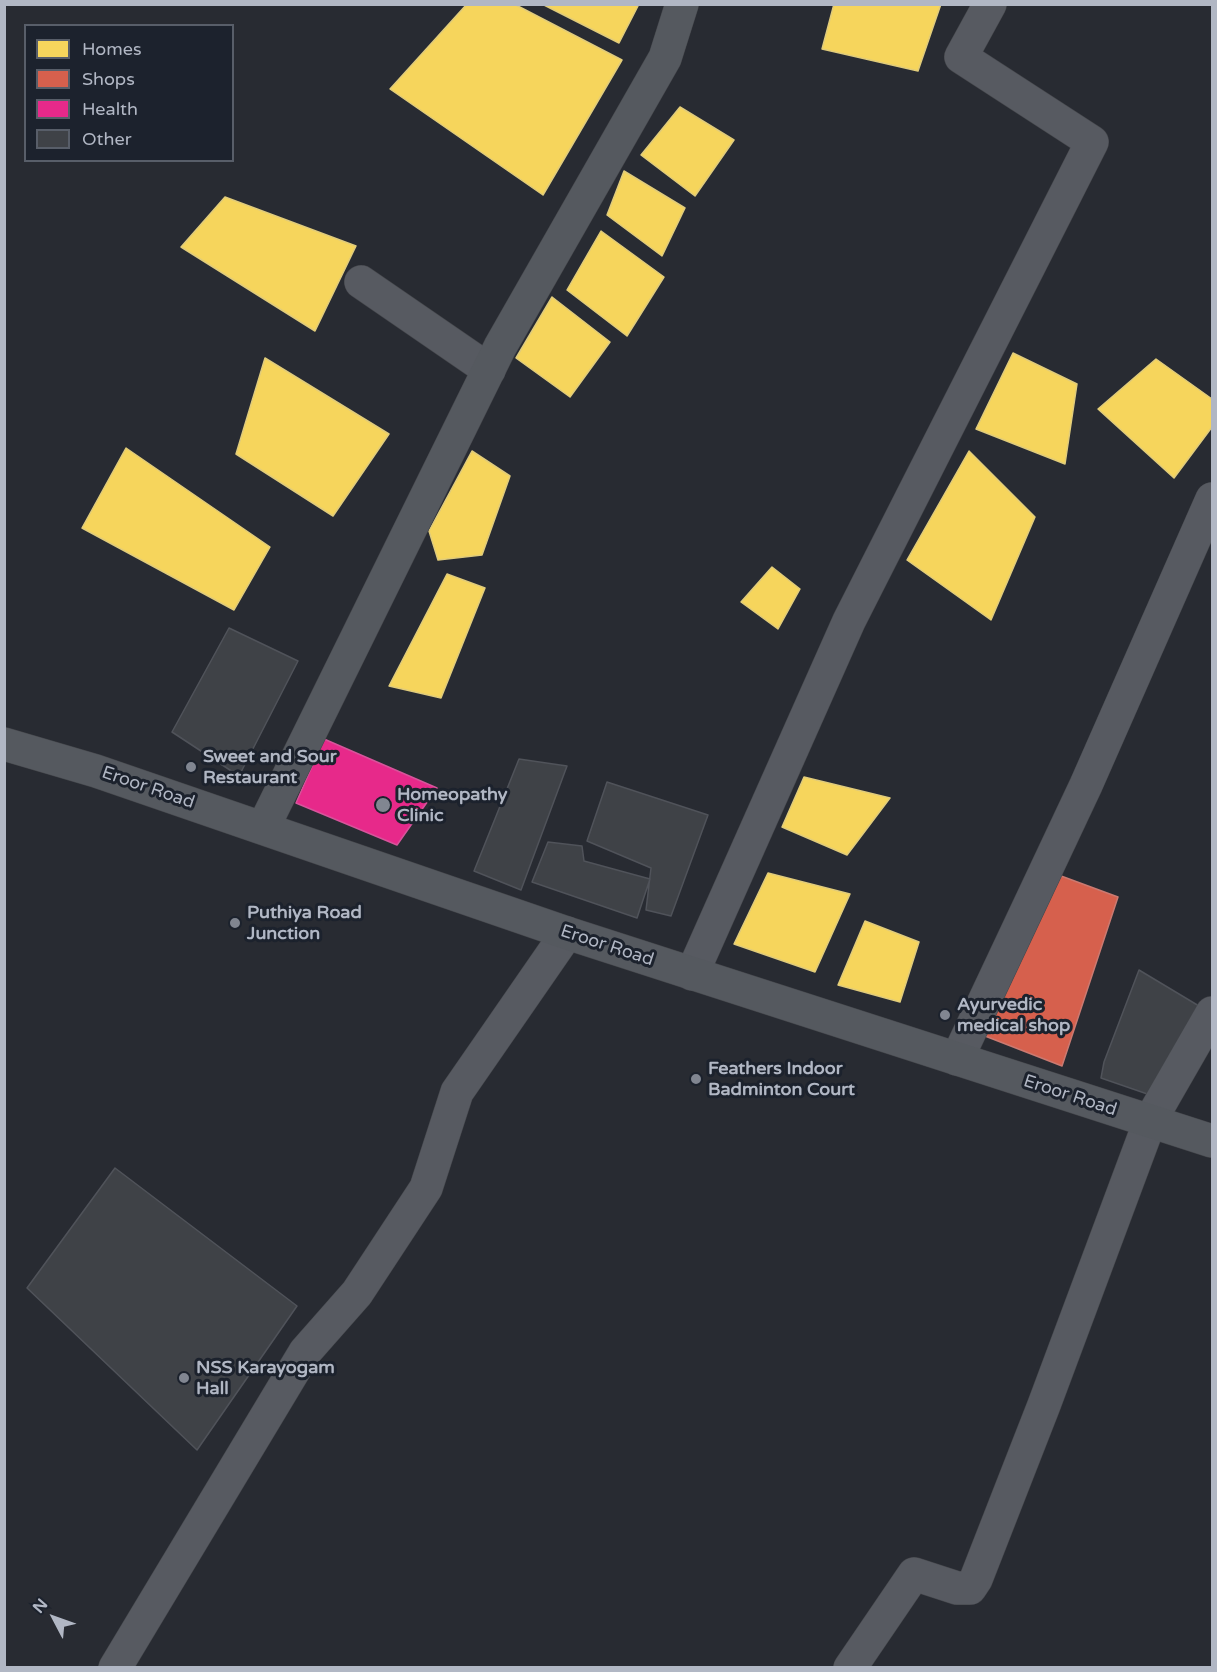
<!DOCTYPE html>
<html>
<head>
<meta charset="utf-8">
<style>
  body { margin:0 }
  #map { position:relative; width:1217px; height:1672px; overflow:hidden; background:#282b32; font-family:"Varela Round",sans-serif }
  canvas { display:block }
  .frame { position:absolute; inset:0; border:6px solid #b1b7c4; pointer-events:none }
  .legend { position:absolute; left:24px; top:24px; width:210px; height:138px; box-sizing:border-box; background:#1c222d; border:2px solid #585e69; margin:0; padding:8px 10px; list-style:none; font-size:18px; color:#b1b7c4 }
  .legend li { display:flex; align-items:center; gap:12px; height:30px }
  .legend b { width:30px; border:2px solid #585e69 }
  .north { position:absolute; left:24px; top:1588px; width:60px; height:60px; -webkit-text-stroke:4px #1c222d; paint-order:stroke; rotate:311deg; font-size:16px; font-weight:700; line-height:24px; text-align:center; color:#b1b7c4 }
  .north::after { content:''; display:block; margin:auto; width:21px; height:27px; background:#b1b7c4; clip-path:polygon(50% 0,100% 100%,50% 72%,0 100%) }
</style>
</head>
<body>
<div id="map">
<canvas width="1217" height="1672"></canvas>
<div class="frame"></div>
<ul class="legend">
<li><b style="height:16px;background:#f6d55c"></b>Homes</li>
<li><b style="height:16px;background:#d6604d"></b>Shops</li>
<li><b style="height:16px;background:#e7298a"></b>Health</li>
<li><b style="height:16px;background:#3f4247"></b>Other</li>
</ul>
<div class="north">N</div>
</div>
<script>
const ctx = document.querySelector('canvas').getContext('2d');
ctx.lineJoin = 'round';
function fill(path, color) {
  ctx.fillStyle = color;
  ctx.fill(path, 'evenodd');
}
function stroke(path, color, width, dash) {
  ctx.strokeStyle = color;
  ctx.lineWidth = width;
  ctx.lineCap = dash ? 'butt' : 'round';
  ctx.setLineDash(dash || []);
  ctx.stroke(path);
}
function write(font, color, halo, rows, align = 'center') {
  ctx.font = font + ' "Varela Round",sans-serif';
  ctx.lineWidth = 6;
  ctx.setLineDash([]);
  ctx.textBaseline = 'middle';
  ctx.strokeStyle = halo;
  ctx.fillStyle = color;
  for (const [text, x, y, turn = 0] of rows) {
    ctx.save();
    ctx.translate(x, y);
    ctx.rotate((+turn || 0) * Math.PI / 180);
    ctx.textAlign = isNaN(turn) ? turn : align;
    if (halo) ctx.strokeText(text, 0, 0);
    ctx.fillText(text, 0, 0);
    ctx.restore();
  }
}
const homes = new Path2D(`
  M 467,4 L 514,4 L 622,60 L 543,195 L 390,89 Z
  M 542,4 L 639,4 L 619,43 Z
  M 834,4 L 941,4 L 918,71 L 822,49 Z
  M 680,107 L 734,140 L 695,196 L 641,155 Z
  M 624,171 L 685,208 L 662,256 L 607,215 Z
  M 225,197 L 356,246 L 315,331 L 181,247 Z
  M 601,231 L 664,277 L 627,336 L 567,290 Z
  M 552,297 L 610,342 L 570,397 L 516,358 Z
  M 1013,353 L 1077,384 L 1065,464 L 976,429 Z
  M 265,358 L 389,434 L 333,516 L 236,454 Z
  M 1156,359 L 1212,399 L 1212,427 L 1174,478 L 1098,409 Z
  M 126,448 L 270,547 L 234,610 L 82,528 Z
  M 472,451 L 510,476 L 482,555 L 438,560 L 429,531 Z
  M 969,451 L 1035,517 L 991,620 L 907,560 Z
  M 772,567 L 800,589 L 778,629 L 741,602 Z
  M 447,574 L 485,588 L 441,698 L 389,686 Z
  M 804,777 L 890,798 L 847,855 L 782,827 Z
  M 768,873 L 850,894 L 815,972 L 734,944 Z
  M 865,921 L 919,942 L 900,1002 L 838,985 Z`);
const shops = new Path2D(`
  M 1053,873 L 1118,897 L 1062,1066 L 985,1036 Z`);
const health = new Path2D(`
  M 324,739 L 437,788 L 397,845 L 296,803 Z`);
const building = new Path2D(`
  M 229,628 L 298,661 L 239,776 L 172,732 Z
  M 519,759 L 567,766 L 521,890 L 474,871 Z
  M 607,782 L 708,815 L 671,916 L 646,910 L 651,868 L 587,841 Z
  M 548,842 L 582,846 L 584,861 L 650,879 L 637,918 L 532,882 Z
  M 1139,970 L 1199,1006 L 1156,1097 L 1101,1078 L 1104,1062 Z
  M 115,1168 L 297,1306 L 197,1450 L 27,1288 Z`);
const street = new Path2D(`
  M 361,282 L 489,370
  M 692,974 L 849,621 L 1092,142 L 961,57 L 990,4
  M 957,1059 L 1086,785 L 1212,499
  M 115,1668 L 305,1352 L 357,1293 L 426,1188 L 457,1092 L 567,933
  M 850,1668 L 914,1574 L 957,1588 L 970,1588 L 976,1579 L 1044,1405 L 1150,1121 L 1212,1013`);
const secondary = new Path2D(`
  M 4,744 L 96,771 L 567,933 L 1212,1141
  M 263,828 L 500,347 L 665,58 L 682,4`);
const markers = [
  [191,767,6,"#818691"],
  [383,805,8,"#818691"],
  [235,923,6,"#818691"],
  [945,1015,6,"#818691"],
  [696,1079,6,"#818691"],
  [184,1378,6,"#818691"]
];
const poiNames = [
  ["Sweet and Sour",203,757],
  ["Restaurant",203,778],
  ["Homeopathy",397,795],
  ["Clinic",397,816],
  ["Puthiya Road",247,913],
  ["Junction",247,934],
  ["Ayurvedic",957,1005],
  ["medical shop",957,1026],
  ["Feathers Indoor",708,1069],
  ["Badminton Court",708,1090],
  ["NSS Karayogam",196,1368],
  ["Hall",196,1389]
];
const streetNames = [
  ["Eroor Road",148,788,19],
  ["Eroor Road",607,946,18],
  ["Eroor Road",1070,1096,18]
];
fill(homes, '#f6d55c');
stroke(homes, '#e1cc7b', 1.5);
fill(shops, '#d6604d');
stroke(shops, '#cb7a71', 1.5);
fill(health, '#e7298a');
stroke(health, '#d7549b', 1.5);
fill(building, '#3f4247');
stroke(building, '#50535a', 1.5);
stroke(street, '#44464b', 34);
stroke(secondary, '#44464b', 34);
stroke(street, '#575a61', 33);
stroke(secondary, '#55595f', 33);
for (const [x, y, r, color] of markers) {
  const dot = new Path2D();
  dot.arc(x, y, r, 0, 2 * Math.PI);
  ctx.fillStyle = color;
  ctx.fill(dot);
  stroke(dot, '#1c222d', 2);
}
write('bold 18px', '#b1b7c4', '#1c222d', poiNames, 'left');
write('18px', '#b1b7c4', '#1c222d', streetNames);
</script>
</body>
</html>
